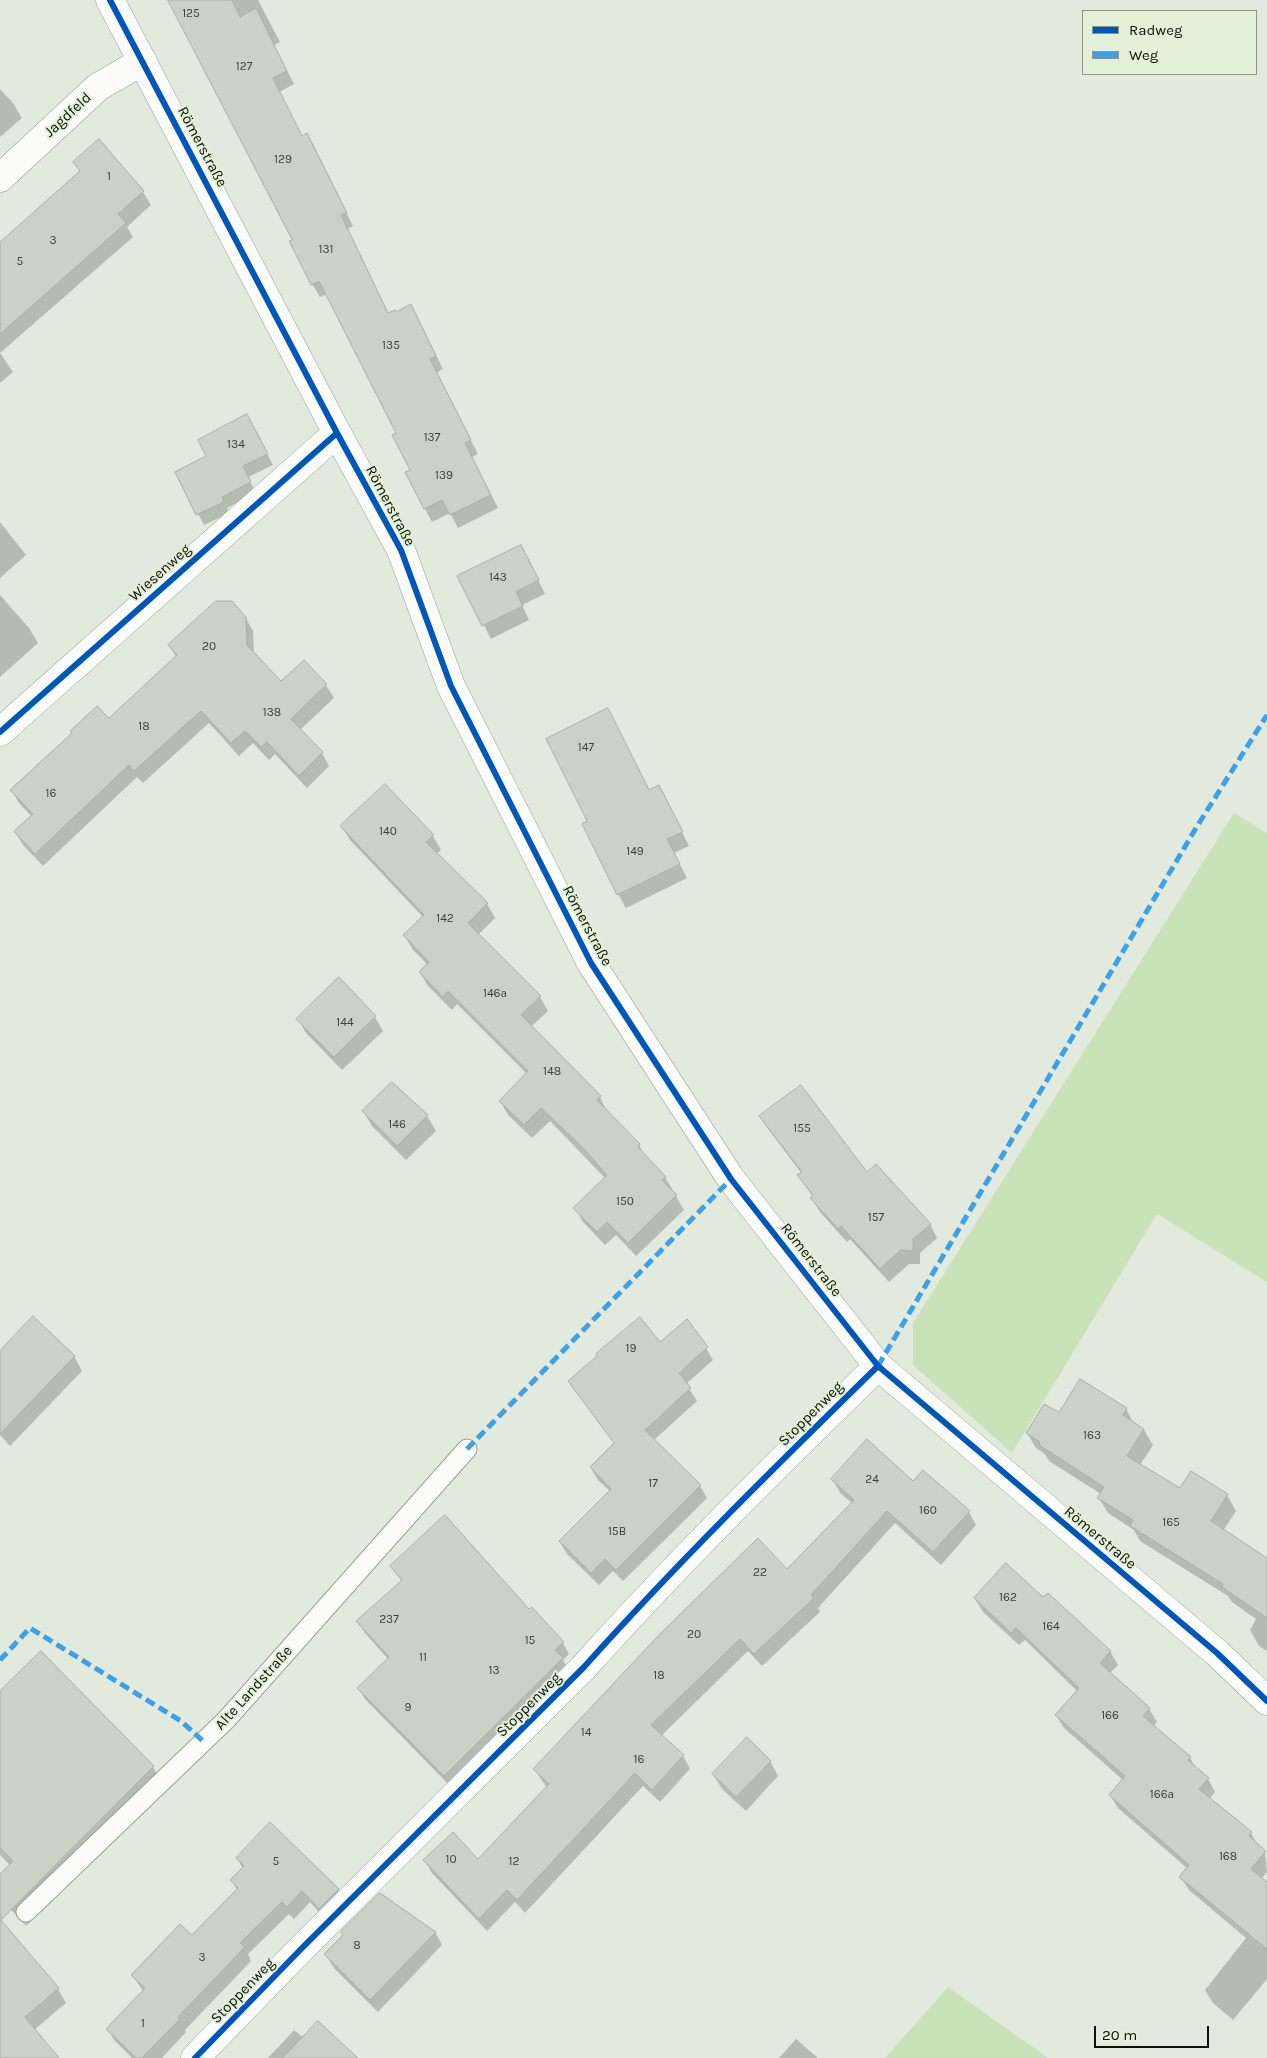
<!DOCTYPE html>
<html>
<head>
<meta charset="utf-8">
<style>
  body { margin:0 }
  #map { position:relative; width:1267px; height:2058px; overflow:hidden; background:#e2eadd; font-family:Karla,sans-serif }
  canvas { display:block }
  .legend { position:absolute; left:1082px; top:10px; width:175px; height:65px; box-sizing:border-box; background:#e1f0d7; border:1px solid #8b9684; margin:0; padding:6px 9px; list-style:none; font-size:15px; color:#0b1008 }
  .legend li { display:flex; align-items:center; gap:10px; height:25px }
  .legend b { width:25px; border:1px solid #8b9684 }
  .scale { position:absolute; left:1094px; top:2026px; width:115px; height:22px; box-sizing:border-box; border:2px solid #0b1008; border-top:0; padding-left:6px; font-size:15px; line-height:18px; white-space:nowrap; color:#0b1008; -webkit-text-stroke:4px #e1f0d7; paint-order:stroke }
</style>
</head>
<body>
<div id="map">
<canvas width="1267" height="2058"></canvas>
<ul class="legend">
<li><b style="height:6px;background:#0057b8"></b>Radweg</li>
<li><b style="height:6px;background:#3ca1e9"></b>Weg</li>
</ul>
<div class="scale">20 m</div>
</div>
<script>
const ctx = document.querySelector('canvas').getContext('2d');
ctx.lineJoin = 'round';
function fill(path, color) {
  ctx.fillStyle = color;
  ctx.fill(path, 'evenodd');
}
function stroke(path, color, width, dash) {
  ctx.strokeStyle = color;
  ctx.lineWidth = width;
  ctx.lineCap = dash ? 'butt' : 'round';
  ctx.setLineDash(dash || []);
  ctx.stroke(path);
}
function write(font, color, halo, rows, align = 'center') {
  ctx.font = font + ' Karla,sans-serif';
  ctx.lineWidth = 4;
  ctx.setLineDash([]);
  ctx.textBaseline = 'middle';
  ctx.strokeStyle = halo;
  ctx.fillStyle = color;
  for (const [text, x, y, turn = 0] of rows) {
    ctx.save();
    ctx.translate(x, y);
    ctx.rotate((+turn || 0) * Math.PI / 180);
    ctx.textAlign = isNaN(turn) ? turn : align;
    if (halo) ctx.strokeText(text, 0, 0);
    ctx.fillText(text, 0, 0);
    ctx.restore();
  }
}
const green = new Path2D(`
  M 1234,813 L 1267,833 L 1267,1282 L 1157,1214 L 1012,1453 L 913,1365 L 913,1323 Z
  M 948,1987 L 1048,2058 L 885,2058 Z`);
const shadow = new Path2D(`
  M 170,0 L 258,0 L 280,42 L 274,45 L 294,84 L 279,92 L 302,137 L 314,148 L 353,226 L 347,229 L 388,314 L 396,313 L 418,319 L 443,369 L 436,373 L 478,454 L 472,457 L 498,508 L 458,528 L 450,513 L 432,522 L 425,509 L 397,434 L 327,294 L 320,297 L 312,284 L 294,240 Z
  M 0,89 L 13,103 L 22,118 L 0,137 Z
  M 99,141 L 143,192 L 151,205 L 127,227 L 133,237 L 0,353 L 0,243 L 80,172 L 74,163 Z
  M 0,353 L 13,372 L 0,383 Z
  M 253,426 L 273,465 L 248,477 L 256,493 L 227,508 L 229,513 L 204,525 L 176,473 L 208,457 Z
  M 0,522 L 26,555 L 0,578 Z
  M 528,559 L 545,594 L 522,605 L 529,620 L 491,639 L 459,576 Z
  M 0,595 L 29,628 L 38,643 L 0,677 Z
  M 245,617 L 253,631 L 254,654 L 281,683 L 304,661 L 326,685 L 334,698 L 300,730 L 322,753 L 329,766 L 307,788 L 275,754 L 269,760 L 253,743 L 239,756 L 209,723 L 143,783 L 137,777 L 43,866 L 23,845 L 15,832 L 32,817 L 19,803 L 12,790 L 109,720 L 177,658 L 169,645 Z
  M 608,710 L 650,791 L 666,800 L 689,846 L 674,853 L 687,878 L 626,908 L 618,894 L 589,822 Z
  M 342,827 L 433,836 L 441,850 L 436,854 L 487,904 L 495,918 L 478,935 L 540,997 L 548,1011 L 531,1027 L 600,1097 L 607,1112 L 639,1145 L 647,1159 L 665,1177 L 684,1210 L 636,1256 L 616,1235 L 605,1245 L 583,1222 L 575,1208 L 605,1178 L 550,1121 L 532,1138 L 508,1115 L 500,1101 L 527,1074 L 457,1004 L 452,1010 L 428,986 L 420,972 L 428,965 L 413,950 L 405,936 L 423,917 L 350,840 Z
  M 375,1017 L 383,1031 L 342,1070 L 306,1033 L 298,1019 Z
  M 392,1083 L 427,1116 L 436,1131 L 406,1160 L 372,1126 L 363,1111 Z
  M 761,1116 L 866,1174 L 930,1224 L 937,1238 L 920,1253 L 920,1264 L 909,1264 L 889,1282 L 850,1239 L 847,1242 L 820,1212 L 812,1198 L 813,1197 L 799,1176 L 802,1174 L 769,1130 Z
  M 659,1344 L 706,1348 L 713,1360 L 686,1384 L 697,1401 L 654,1440 L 700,1486 L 707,1498 L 623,1581 L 613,1571 L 599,1585 L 567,1554 L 560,1542 L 610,1491 L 598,1480 L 591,1468 L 615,1444 L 569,1381 Z
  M 0,1353 L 74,1356 L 82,1371 L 10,1446 L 0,1435 Z
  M 1126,1409 L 1134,1424 L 1144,1430 L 1153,1445 L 1140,1465 L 1181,1489 L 1227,1495 L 1236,1511 L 1223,1531 L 1267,1562 L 1267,1651 L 1259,1646 L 1250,1630 L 1256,1619 L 1232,1602 L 1228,1596 L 1140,1541 L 1134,1530 L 1108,1513 L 1099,1498 L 1101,1494 L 1049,1461 L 1045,1454 L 1036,1448 L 1027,1433 L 1060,1414 Z
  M 833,1479 L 913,1483 L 969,1512 L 976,1525 L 941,1565 L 895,1523 L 818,1608 L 820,1612 L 762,1666 L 748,1651 L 661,1736 L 683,1756 L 690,1769 L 660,1802 L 643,1786 L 525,1913 L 515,1902 L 487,1931 L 432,1873 L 425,1860 L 478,1861 L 547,1788 L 535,1770 L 787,1571 L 852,1503 L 840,1493 Z
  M 392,1567 L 529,1611 L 563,1643 L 569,1654 L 563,1660 L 569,1670 L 451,1787 L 365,1699 L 358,1688 L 388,1659 L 365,1633 L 358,1622 L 402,1582 Z
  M 975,1599 L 1043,1599 L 1110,1651 L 1118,1665 L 1109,1674 L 1149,1709 L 1157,1722 L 1153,1726 L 1190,1758 L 1196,1768 L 1208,1779 L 1215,1792 L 1209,1799 L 1251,1833 L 1258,1846 L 1265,1852 L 1267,1872 L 1261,1879 L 1267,1883 L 1267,1979 L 1233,2020 L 1213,2003 L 1205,1990 L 1246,1938 L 1189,1890 L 1181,1877 L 1188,1869 L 1118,1808 L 1110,1795 L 1123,1780 L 1064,1728 L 1056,1715 L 1077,1691 L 1025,1640 L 1019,1645 L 983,1612 Z
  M 0,1694 L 153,1767 L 164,1786 L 26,1926 L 4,1902 L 0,1896 L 0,1876 L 10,1865 L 0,1855 Z
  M 770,1761 L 778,1776 L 746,1811 L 722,1789 L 713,1774 Z
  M 237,1858 L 338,1890 L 346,1902 L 327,1921 L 310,1902 L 294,1919 L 289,1914 L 248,1954 L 251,1961 L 185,2030 L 186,2032 L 162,2058 L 132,2058 L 115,2041 L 107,2029 L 143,1991 L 133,1976 L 192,1937 L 237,1890 L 232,1881 L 243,1869 Z
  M 0,1920 L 58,1989 L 66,2003 L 34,2030 L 57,2058 L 0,2058 Z
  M 435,1932 L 442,1945 L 378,2012 L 333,1967 L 326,1954 Z
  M 294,2030 L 304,2038 L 352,2058 L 268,2058 Z
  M 796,2039 L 818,2058 L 779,2058 Z`);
const building = new Path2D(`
  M 168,0 L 232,0 L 240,17 L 256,8 L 287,71 L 273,78 L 302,136 L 307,133 L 347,213 L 341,215 L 388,313 L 395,310 L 396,312 L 411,304 L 436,356 L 430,359 L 471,440 L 465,443 L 491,495 L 450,515 L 442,500 L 424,509 L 405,472 L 410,470 L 392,435 L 396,433 L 319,281 L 311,285 L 289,241 L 292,240 Z
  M 99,139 L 144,191 L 118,214 L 126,223 L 0,334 L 0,242 L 80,171 L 73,162 Z
  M 247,414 L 268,454 L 243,466 L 251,482 L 222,497 L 224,502 L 196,515 L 175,472 L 206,456 L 198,440 Z
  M 521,545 L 539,580 L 516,592 L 523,606 L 482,626 L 457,576 Z
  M 216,601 L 232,601 L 246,617 L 247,645 L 281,681 L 304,660 L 327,684 L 291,719 L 323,752 L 299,776 L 267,742 L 261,747 L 245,731 L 231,743 L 201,711 L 134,771 L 129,765 L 35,854 L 14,831 L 33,814 L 10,790 L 72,733 L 70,731 L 97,706 L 109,718 L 177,655 L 168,645 Z
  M 608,708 L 649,790 L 659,785 L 683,832 L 667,839 L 680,864 L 617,895 L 582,824 L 587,821 L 546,739 Z
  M 385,784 L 434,835 L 426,842 L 488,903 L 468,923 L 541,996 L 521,1015 L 601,1096 L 597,1100 L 640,1144 L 638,1147 L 666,1177 L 662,1180 L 677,1195 L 628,1243 L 607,1222 L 597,1232 L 573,1208 L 607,1175 L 582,1147 L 541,1108 L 524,1125 L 499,1101 L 528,1071 L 448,991 L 443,997 L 419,972 L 429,962 L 403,935 L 424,915 L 340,826 Z
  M 339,977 L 376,1016 L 334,1057 L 296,1019 Z
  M 392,1082 L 428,1115 L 397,1146 L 362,1111 Z
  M 801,1085 L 867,1172 L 876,1164 L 931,1224 L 913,1239 L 913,1251 L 901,1250 L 880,1269 L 841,1226 L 838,1229 L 810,1198 L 813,1195 L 797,1175 L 802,1172 L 759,1116 Z
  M 33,1316 L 75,1356 L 0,1434 L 0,1351 Z
  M 640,1317 L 660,1342 L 687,1319 L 708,1347 L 679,1373 L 691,1388 L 645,1430 L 701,1485 L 616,1570 L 605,1559 L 591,1573 L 559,1541 L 611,1489 L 590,1467 L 614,1443 L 568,1381 L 597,1356 L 596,1354 Z
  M 1080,1379 L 1127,1408 L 1123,1415 L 1144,1429 L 1127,1456 L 1180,1488 L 1191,1471 L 1228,1494 L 1211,1521 L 1267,1558 L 1267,1618 L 1222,1587 L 1223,1584 L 1130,1526 L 1133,1520 L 1097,1498 L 1104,1487 L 1039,1445 L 1040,1442 L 1026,1433 L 1044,1404 L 1059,1412 Z
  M 867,1439 L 913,1481 L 923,1470 L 970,1511 L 933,1552 L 887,1511 L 811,1595 L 814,1598 L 754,1654 L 740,1639 L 651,1725 L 684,1755 L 652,1790 L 635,1773 L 517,1900 L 507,1890 L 479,1919 L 423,1860 L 453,1832 L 478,1859 L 549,1784 L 533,1769 L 660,1634 L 758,1538 L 787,1569 L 854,1500 L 831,1479 Z
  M 445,1515 L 529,1609 L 532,1607 L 564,1642 L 555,1650 L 563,1658 L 444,1776 L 357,1688 L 389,1657 L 356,1621 L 402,1580 L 390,1566 Z
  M 1006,1563 L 1043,1597 L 1048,1593 L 1111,1651 L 1100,1663 L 1150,1708 L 1143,1716 L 1191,1757 L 1188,1760 L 1209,1778 L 1199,1789 L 1252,1832 L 1249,1836 L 1266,1851 L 1251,1869 L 1267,1882 L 1267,1949 L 1179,1877 L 1189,1865 L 1109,1795 L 1125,1776 L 1055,1715 L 1079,1688 L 1016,1628 L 1011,1633 L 974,1598 Z
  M 41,1651 L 154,1766 L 1,1920 L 59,1988 L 25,2017 L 59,2058 L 0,2058 L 0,1874 L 13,1861 L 0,1848 L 0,1691 Z
  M 747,1737 L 771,1761 L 736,1797 L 712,1774 Z
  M 270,1822 L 339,1889 L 319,1909 L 302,1891 L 287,1907 L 282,1902 L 240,1943 L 245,1947 L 178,2017 L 180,2019 L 142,2058 L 136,2058 L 106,2029 L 145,1988 L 131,1975 L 180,1924 L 192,1935 L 238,1888 L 230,1880 L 244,1866 L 236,1858 Z
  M 380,1893 L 436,1932 L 370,2000 L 324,1954 L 343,1935 L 341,1932 Z
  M 318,2021 L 358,2058 L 283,2058 Z`);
const service = new Path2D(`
  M 26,1912 L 226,1720 L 467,1449`);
const minor = new Path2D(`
  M 110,0 L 337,433 L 401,550 L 451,686 L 591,963 L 731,1179 L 878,1366 L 1217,1653 L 1267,1701
  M 0,178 L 98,87 L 143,61
  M 0,732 L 337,433
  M 195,2058 L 303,1947 L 584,1667 C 678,1562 778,1464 878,1366`);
const quiet = new Path2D(`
  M 878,1366 L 1196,828 L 1267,715
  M 467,1449 L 731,1179
  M 0,1660 L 30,1628 L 181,1721 L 204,1742`);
const cycleway = new Path2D(`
  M 110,0 L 337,433 L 401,550 L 451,686 L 591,963 L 731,1179 L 878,1366 L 1217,1653 L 1267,1701
  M 0,732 L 337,433
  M 195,2058 L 303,1947 L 584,1667 C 678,1562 778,1464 878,1366`);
const numberNames = [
  ["125",191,14],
  ["127",244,67],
  ["129",283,160],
  ["1",109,177],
  ["3",53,241],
  ["131",326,250],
  ["5",20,262],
  ["135",391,346],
  ["137",432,438],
  ["134",236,445],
  ["139",444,476],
  ["143",498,578],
  ["20",209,647],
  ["138",272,713],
  ["18",144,727],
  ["147",586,748],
  ["16",51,794],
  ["140",388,832],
  ["149",635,852],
  ["142",445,919],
  ["146a",495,994],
  ["144",345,1023],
  ["148",552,1072],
  ["146",397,1125],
  ["155",802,1129],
  ["150",625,1202],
  ["157",876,1218],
  ["19",631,1349],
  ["163",1092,1436],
  ["24",872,1480],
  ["17",653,1484],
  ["160",928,1511],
  ["165",1171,1523],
  ["15B",617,1532],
  ["22",760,1573],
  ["162",1008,1598],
  ["237",389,1620],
  ["164",1051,1627],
  ["20",694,1635],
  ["15",530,1641],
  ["11",423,1658],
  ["13",494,1671],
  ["18",659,1676],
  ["9",408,1708],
  ["166",1110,1716],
  ["14",586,1733],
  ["16",639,1760],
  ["166a",1162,1795],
  ["168",1228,1857],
  ["10",451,1860],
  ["5",276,1862],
  ["12",514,1862],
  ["8",357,1946],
  ["3",202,1958],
  ["1",143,2024]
];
const streetNames = [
  ["Jagdfeld",68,115,-43],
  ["Römerstraße",202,147,62],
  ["Römerstraße",390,506,62],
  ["Wiesenweg",160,573,-42],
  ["Römerstraße",587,926,62],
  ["Römerstraße",811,1260,52],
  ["Stoppenweg",811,1414,-45],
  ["Römerstraße",1100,1538,40],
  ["Alte Landstraße",254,1688,-48],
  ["Stoppenweg",529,1705,-45],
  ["Stoppenweg",243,1991,-46]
];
fill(green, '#c9e2b8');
fill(shadow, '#0003');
fill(building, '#cbd1c7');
stroke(building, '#a8afa4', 1);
stroke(service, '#9aa197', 21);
stroke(minor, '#9aa197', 29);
stroke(service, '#fbfcfa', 19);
stroke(minor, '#fbfcfa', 28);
stroke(quiet, '#3ca1e9', 5, [10, 5]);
stroke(cycleway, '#0057b8', 6);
write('12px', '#3b4038', null, numberNames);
write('15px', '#0b1008', '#e1f0d7', streetNames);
</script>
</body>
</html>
